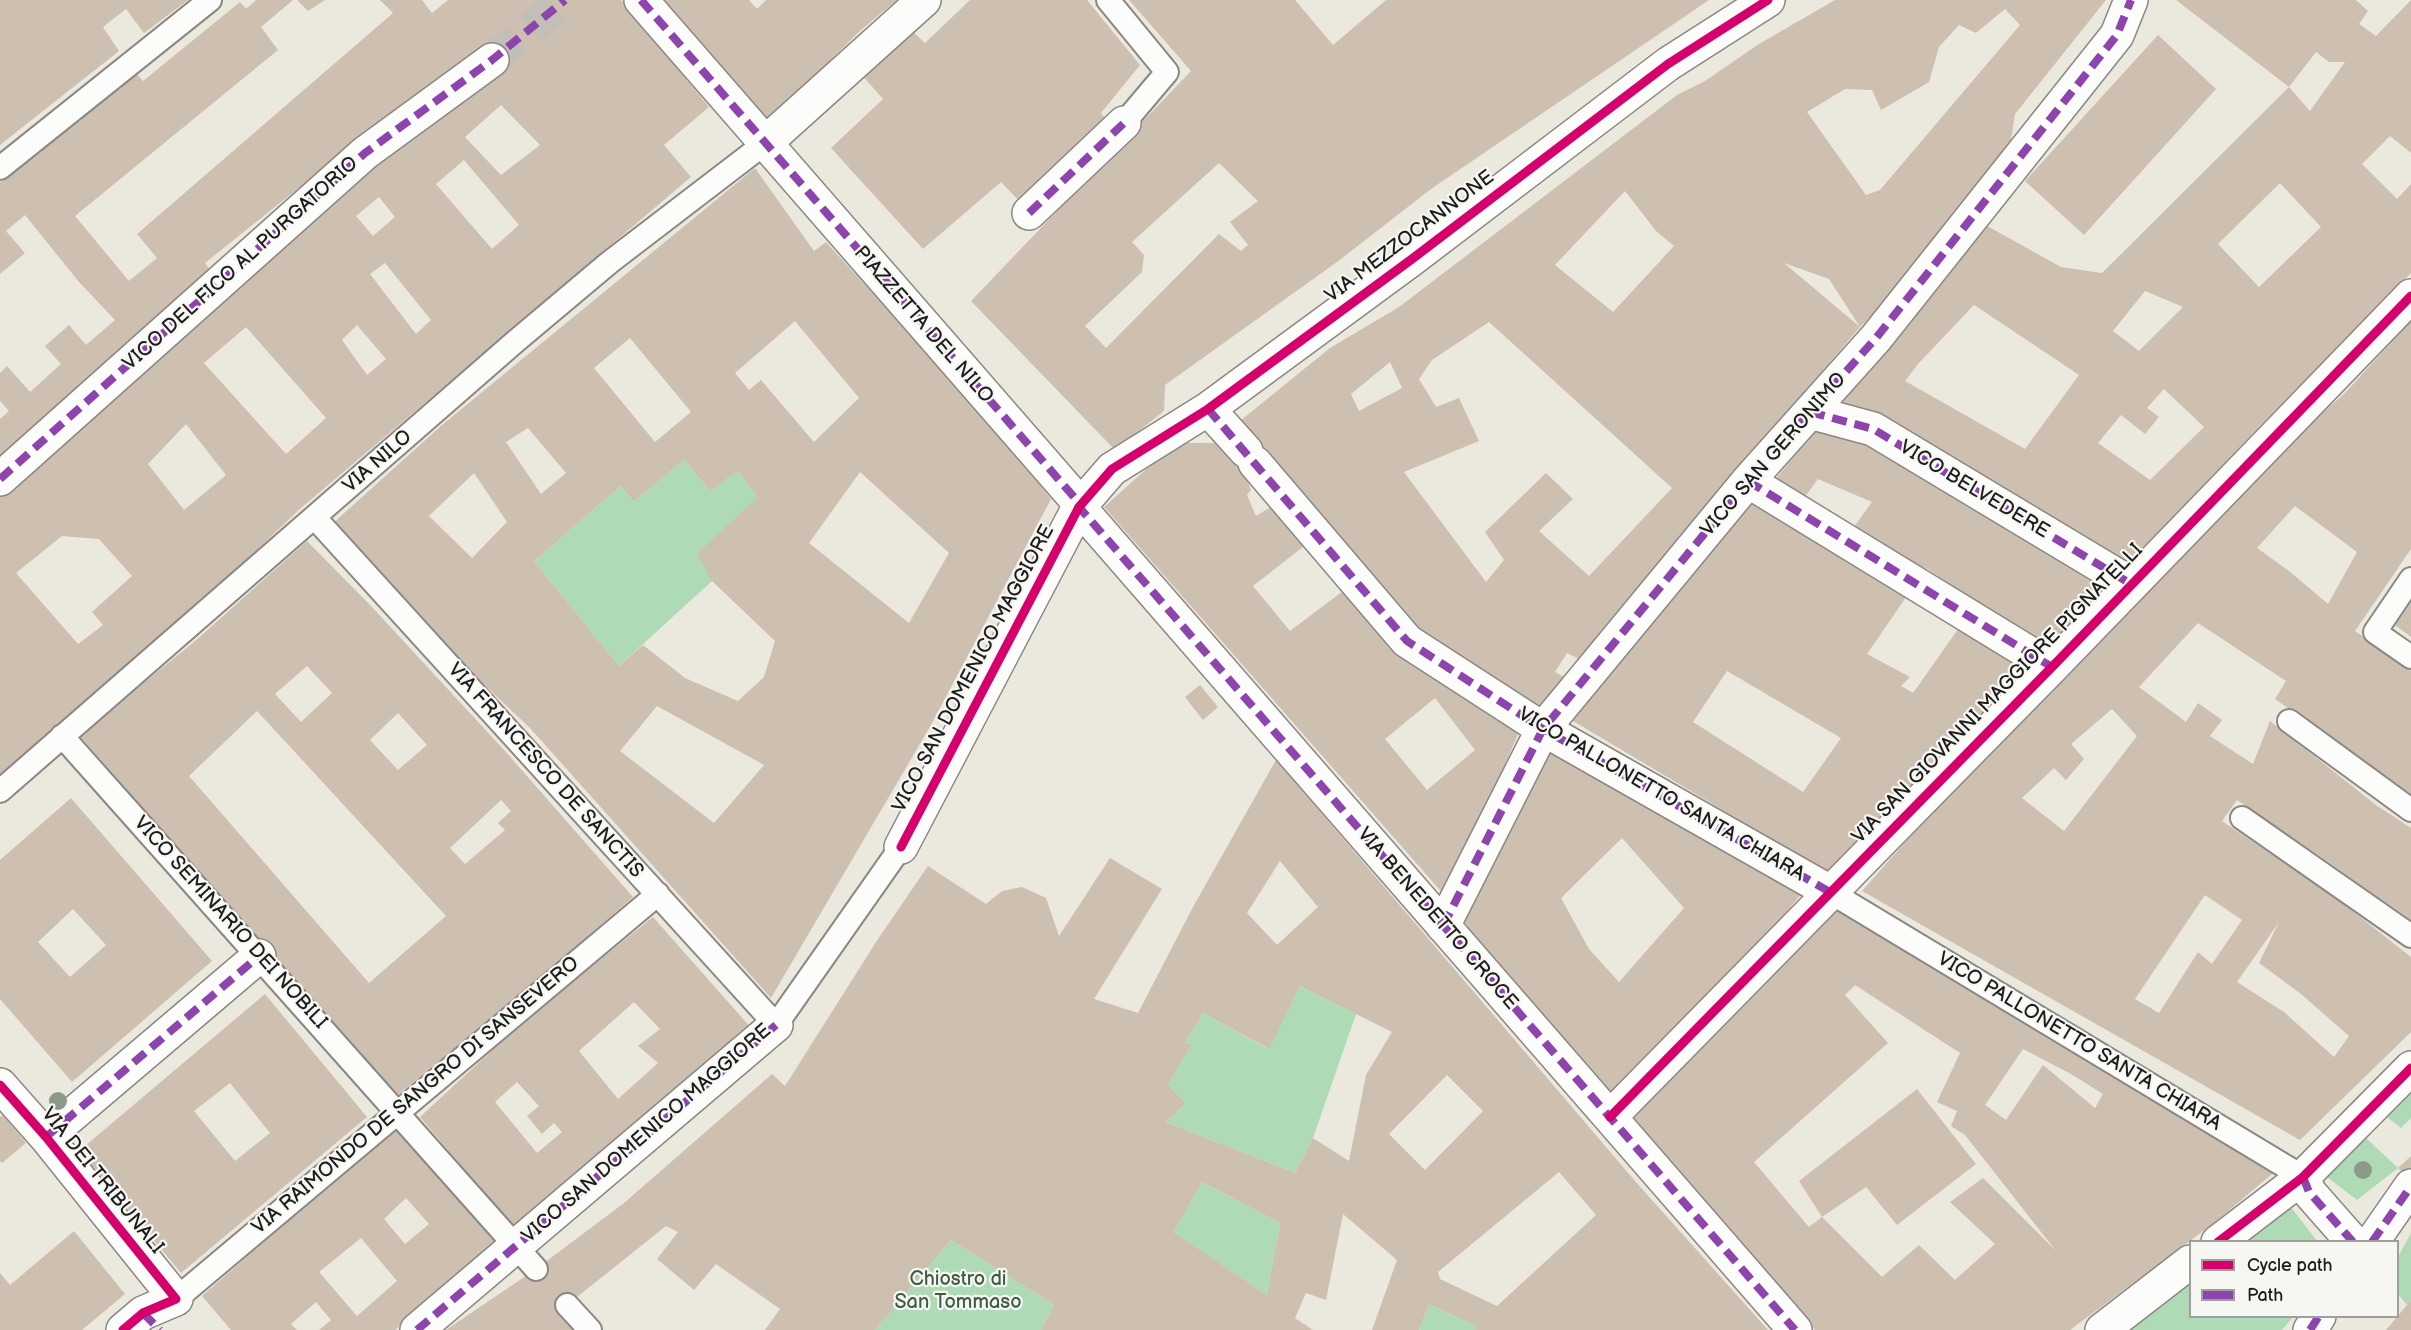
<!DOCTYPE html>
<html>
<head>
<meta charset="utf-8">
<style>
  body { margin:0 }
  #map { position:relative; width:2411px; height:1330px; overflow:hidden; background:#ebe8de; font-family:"Balsamiq Sans",sans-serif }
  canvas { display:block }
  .legend { position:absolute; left:2189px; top:1240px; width:210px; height:78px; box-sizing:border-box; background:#f6f6f2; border:2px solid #9f9f9c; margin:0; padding:8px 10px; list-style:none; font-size:18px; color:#1c1c1c }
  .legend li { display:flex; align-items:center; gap:12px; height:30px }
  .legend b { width:30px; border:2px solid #9f9f9c }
</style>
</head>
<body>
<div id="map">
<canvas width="2411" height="1330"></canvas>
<ul class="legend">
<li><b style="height:8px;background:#d6006c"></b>Cycle path</li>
<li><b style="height:8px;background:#8e44ad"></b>Path</li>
</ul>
</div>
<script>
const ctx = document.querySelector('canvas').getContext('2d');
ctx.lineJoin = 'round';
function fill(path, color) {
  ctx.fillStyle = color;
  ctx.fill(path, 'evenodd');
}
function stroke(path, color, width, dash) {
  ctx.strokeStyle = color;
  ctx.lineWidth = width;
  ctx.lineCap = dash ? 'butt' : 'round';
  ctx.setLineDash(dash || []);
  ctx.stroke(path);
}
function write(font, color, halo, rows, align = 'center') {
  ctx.font = font + ' "Balsamiq Sans",sans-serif';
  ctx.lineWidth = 4.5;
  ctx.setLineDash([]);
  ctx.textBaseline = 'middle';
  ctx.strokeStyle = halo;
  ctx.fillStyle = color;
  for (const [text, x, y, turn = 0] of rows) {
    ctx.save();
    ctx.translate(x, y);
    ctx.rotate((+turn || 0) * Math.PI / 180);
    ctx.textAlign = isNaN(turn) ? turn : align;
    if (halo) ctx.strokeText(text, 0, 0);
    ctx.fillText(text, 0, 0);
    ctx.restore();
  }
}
const green = new Path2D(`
  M 684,460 L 710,491 L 738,471 L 758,497 L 712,581 L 619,666 L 534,561 L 621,486 L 634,502 Z
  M 1300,986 L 1356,1014 L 1313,1138 L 1295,1173 L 1166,1122 L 1186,1103 L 1168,1085 L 1190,1046 L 1185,1043 L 1203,1013 L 1268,1049 Z
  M 2411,1093 L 2411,1118 L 2401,1128 L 2387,1117 Z
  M 2366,1138 L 2398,1168 L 2357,1200 L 2327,1177 Z
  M 1202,1182 L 1280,1223 L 1267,1295 L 1174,1232 Z
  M 2290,1206 L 2317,1241 L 2243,1242 Z
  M 2411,1233 L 2411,1301 L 2407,1305 L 2398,1294 L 2398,1257 Z
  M 951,1240 L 1054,1305 L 1041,1330 L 875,1330 Z
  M 2190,1281 L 2190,1316 L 2293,1317 L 2282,1330 L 2126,1330 Z
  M 1429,1304 L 1476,1326 L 1475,1330 L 1419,1330 Z`);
const building = new Path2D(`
  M 0,0 L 188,0 L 144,33 L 126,9 L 103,27 L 119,51 L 0,145 Z
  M 256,0 L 293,0 L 261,27 L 278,50 L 75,216 L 129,281 L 157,258 L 137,234 L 393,13 L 380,0 L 422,0 L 432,13 L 448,0 L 621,0 L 709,107 L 664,145 L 691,177 L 301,508 L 202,602 L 0,774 L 0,496 L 308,219 L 441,111 L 503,73 L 482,49 L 361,138 L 205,263 L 213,274 L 0,466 L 0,419 L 9,411 L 0,401 L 0,373 L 7,366 L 30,392 L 61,364 L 45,346 L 69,325 L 86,345 L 115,320 L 79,282 L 25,215 L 6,231 L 25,253 L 0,274 L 0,182 L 134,71 L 143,81 L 240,2 L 246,9 ZM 501,105 L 540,145 L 501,175 L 465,137 ZM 464,160 L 519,225 L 492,249 L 436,184 ZM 379,197 L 395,217 L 373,236 L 356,216 ZM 385,263 L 431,320 L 416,334 L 370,274 ZM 357,325 L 386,359 L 367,375 L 342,340 ZM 246,327 L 326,418 L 286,454 L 204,363 ZM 186,424 L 226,475 L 184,510 L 148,464 ZM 62,536 L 99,539 L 132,576 L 92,612 L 103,625 L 78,644 L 16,573 Z
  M 297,0 L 325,0 L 308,11 Z
  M 657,0 L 749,0 L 757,9 L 766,0 L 897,0 L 861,30 L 766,124 Z
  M 970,0 L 1087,0 L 1140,65 L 1101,113 L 1109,123 L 1021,203 L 1001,182 L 923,249 L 831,148 L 883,99 L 860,73 L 908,27 L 925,43 Z
  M 1129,0 L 1295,0 L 1333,45 L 1386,0 L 1709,0 L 1431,189 L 1337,262 L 1165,385 L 1164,411 L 1115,450 L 971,301 L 1191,71 ZM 1219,163 L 1258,201 L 1230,222 L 1248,245 L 1241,251 L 1219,234 L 1106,348 L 1085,326 L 1142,272 L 1144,255 L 1132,242 Z
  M 1835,0 L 2106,0 L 2015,114 L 2010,147 L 1912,276 L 1860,327 L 1829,279 L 1784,263 L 1860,327 L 1599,633 L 1581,660 L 1567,653 L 1555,672 L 1567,679 L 1538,711 L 1433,646 L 1243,471 L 1251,490 L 1247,495 L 1256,516 L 1277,503 L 1308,543 L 1253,586 L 1290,631 L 1347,588 L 1519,732 L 1471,843 L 1446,897 L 1104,507 L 1153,463 L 1185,443 L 1219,443 L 1240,421 L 1330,348 L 1399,307 L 1677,95 L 1705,81 L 1759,44 ZM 2005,9 L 2020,25 L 1880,190 L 1866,195 L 1807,112 L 1845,89 L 1872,90 L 1881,110 L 1929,82 L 1939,47 L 1959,25 L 1976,33 ZM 1625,191 L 1656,231 L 1674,246 L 1613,312 L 1555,265 ZM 1489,322 L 1672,488 L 1589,576 L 1539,531 L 1573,499 L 1546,473 L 1485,532 L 1504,560 L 1486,582 L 1404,472 L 1479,441 L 1459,398 L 1436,407 L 1419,379 L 1432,360 ZM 1390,362 L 1402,388 L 1359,411 L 1351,394 ZM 1435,698 L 1475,750 L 1427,790 L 1385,739 Z
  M 2176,0 L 2356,0 L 2368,11 L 2359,24 L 2376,36 L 2411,0 L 2411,153 L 2390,136 L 2362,164 L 2397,199 L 2411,184 L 2411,273 L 2257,429 L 2125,570 L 1878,417 L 1843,402 L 1891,342 L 1980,222 L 2061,267 L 2102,273 L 2289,87 L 2310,111 L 2345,62 L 2329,62 L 2316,52 L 2289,87 ZM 2280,183 L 2321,227 L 2259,287 L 2218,244 ZM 2145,291 L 2183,307 L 2139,351 L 2113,331 ZM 1974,305 L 2079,375 L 2025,449 L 1905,381 L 1919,363 ZM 2164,389 L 2204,427 L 2150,480 L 2098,443 L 2121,415 L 2145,434 L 2159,417 L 2147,408 Z
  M 2158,35 L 2216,89 L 2084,235 L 2025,181 Z
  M 755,168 L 814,251 L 826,242 L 983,414 L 1051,499 L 931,725 L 771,998 L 530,728 L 460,662 L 331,525 L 442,425 ZM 795,321 L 859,398 L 814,442 L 761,380 L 749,390 L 735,373 ZM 630,338 L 691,412 L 655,442 L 594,368 ZM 528,428 L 566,473 L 541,494 L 506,442 ZM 684,460 L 710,491 L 738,471 L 758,497 L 697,554 L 712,581 L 775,641 L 764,677 L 738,701 L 685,678 L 643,645 L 619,666 L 534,561 L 621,486 L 634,502 ZM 860,472 L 949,553 L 909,623 L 809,543 ZM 474,473 L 507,522 L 472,558 L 429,516 ZM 657,706 L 764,765 L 714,823 L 620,751 Z
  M 2411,321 L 2411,549 L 2355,631 L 2411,671 L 2411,794 L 2275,699 L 2286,681 L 2198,623 L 2139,687 L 2186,722 L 2198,703 L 2222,720 L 2210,736 L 2253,764 L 2270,721 L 2376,805 L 2411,828 L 2411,923 L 2331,864 L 2237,800 L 2222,821 L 2341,902 L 2411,957 L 2411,1032 L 2300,1140 L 1862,891 L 1976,762 L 2183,556 L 2312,422 L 2344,394 ZM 2295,506 L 2357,552 L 2328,604 L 2289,571 L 2257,548 ZM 2112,709 L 2137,736 L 2064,831 L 2022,798 L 2054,768 L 2066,780 L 2084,759 L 2071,744 ZM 2205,895 L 2242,920 L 2212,964 L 2198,952 L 2159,1013 L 2135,999 ZM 2279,922 L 2259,963 L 2301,994 L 2349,1036 L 2334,1057 L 2284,1012 L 2237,982 Z
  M 1819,426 L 1865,444 L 1930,477 L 2108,584 L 2047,646 L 1982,606 L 1929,570 L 1851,531 L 1872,502 L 1818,479 L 1802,501 L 1773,482 Z
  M 1751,497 L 1911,590 L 1867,654 L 1910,677 L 1901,686 L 1913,693 L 1961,625 L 2027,668 L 1827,872 L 1568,718 ZM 1727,671 L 1841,738 L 1803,792 L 1693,722 Z
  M 307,541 L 372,607 L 505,751 L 633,897 L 539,979 L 396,1096 L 79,735 L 194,642 ZM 307,666 L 332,693 L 301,722 L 275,694 ZM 257,711 L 446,916 L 369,983 L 189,776 ZM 398,713 L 427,745 L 398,770 L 370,740 ZM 501,800 L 511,811 L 498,823 L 505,830 L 465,864 L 450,848 Z
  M 2411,603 L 2411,637 L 2395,625 Z
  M 1200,685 L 1218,707 L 1203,720 L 1185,697 Z
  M 1537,746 L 1595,773 L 1803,892 L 1744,963 L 1608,1105 L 1523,1006 L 1464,921 L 1480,877 ZM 1622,838 L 1684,908 L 1619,982 L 1589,949 L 1561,898 Z
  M 1276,760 L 1635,1181 L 1768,1330 L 1475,1330 L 1476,1326 L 1429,1304 L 1419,1330 L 1372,1330 L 1397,1260 L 1343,1214 L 1326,1300 L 1306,1293 L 1295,1318 L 1313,1330 L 1041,1330 L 1054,1305 L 951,1240 L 875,1330 L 765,1330 L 780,1309 L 716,1264 L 694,1290 L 657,1259 L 678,1232 L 666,1226 L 567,1305 L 555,1308 L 573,1330 L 446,1330 L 536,1269 L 624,1203 L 772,1074 L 785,1086 L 878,939 L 928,866 L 986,904 L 1002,891 L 1022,887 L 1046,898 L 1059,936 L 1110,858 L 1162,889 L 1094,999 L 1138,1013 L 1193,907 ZM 1280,861 L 1318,907 L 1277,945 L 1247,913 ZM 1300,986 L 1392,1032 L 1366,1075 L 1349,1161 L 1313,1138 L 1295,1173 L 1166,1122 L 1186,1103 L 1168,1085 L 1191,1045 L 1185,1043 L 1203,1013 L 1269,1049 ZM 1447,1075 L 1483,1111 L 1425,1170 L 1389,1134 ZM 1559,1172 L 1596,1215 L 1497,1306 L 1440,1279 L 1438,1272 ZM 1202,1182 L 1280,1223 L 1267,1295 L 1174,1232 Z
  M 71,798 L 212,961 L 72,1082 L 0,999 L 0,860 ZM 73,909 L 106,945 L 70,977 L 38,942 Z
  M 1834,908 L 2084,1049 L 2279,1168 L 2214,1223 L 2070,1330 L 1815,1330 L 1629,1122 L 1800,947 ZM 1855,985 L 1960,1053 L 1937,1102 L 1957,1111 L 1951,1126 L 1965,1135 L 2056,1251 L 1983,1178 L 1950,1202 L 1995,1244 L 1955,1280 L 1919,1245 L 1882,1277 L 1822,1217 L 1809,1227 L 1754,1162 L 1888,1043 L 1845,995 ZM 2023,1049 L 2071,1074 L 2103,1094 L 2095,1108 L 2043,1065 L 2006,1120 L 1985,1105 Z
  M 653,917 L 752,1029 L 678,1085 L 639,1122 L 515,1229 L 420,1117 L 527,1018 ZM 634,1002 L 660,1029 L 638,1046 L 658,1063 L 618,1099 L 579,1051 ZM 517,1082 L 539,1106 L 527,1116 L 542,1134 L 554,1123 L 562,1132 L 537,1153 L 495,1102 Z
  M 265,994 L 367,1117 L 181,1273 L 79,1151 ZM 230,1083 L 270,1133 L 235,1161 L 194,1111 Z
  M 1917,1089 L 1976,1164 L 1897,1225 L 1866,1187 L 1822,1217 L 1799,1181 Z
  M 3,1115 L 26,1143 L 2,1163 L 0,1161 L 0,1117 Z
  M 397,1125 L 497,1242 L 395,1330 L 319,1330 L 331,1320 L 316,1302 L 291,1324 L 297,1330 L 231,1330 L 202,1296 ZM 406,1198 L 429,1224 L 405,1244 L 384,1219 ZM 361,1238 L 397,1281 L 357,1316 L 319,1272 Z
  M 2411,1156 L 2411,1180 L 2398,1168 Z
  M 74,1231 L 125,1294 L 82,1330 L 0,1330 L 0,1273 L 10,1285 Z
  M 2411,1301 L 2411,1330 L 2386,1330 L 2407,1305 Z`);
const streetTunnel = new Path2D(`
  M 492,60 L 565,0`);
const lane = new Path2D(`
  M 1108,0 L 1167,72 L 1124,123
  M 0,168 L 210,0
  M 315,518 L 776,1025 L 901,847
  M 2411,579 L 2375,632 L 2411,657
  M 2289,721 L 2411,810
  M 62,736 L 536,1269
  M 0,791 L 516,341 L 610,262 L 764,144
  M 2242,818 L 2411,936
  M 1830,892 L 2303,1177
  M 176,1299 L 658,894
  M 567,1305 L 590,1330`);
const street = new Path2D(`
  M 641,0 L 1074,497 L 1079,507 L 1795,1330
  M 764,144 L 924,0
  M 1029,213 L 1124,123
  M 1208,409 L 1246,451
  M 1810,412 L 1873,429 L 2131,584
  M 1255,463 L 1407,641 L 1543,729 L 1830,892
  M 0,479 L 365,153 L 492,60
  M 1748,481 L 2052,667
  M 901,847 L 1079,507 L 1112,469 L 1208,409 L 1412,259 L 1668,64 L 1768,0
  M 1443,926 L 1543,729 L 1748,481 L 1876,338 L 2117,35 L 2131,0
  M 0,1085 L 46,1137 L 176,1299 L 143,1313 L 123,1330
  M 1610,1117 L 2052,667 L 2411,296
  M 46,1137 L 259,956
  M 2303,1177 L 2309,1192 L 2353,1242
  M 2218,1242 L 2303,1177 L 2411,1068
  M 2372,1242 L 2411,1186
  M 417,1330 L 776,1025
  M 2102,1330 L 2190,1262
  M 2310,1330 L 2319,1316`);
const quiet = new Path2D(`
  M 641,0 L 1074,497 L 1079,507 L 1795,1330
  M 1029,213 L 1124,123
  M 1208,409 L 1407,641 L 1543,729 L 1830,892
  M 1810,412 L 1873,429 L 2131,584
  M 0,479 L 365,153 L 492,60 L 565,0
  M 1748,481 L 2052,667
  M 1443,926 L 1543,729 L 1748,481 L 1876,338 L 2117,35 L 2131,0
  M 46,1137 L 259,956
  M 2303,1177 L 2309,1192 L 2353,1242
  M 2372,1242 L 2411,1186
  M 143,1313 L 160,1330
  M 417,1330 L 776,1025
  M 2310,1330 L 2319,1316`);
const cycleway = new Path2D(`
  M 901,847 L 1079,507 L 1112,469 L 1208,409 L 1412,259 L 1668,64 L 1768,0
  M 0,1085 L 46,1137 L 176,1299 L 143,1313 L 123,1330
  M 1610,1117 L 2052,667 L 2411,296
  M 2218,1242 L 2303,1177 L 2411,1068`);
const trees = [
  [58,1101],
  [2363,1170]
];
const streetNames = [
  ["VIA MEZZOCANNONE",1410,237,-37],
  ["VICO DEL FICO AL PURGATORIO",241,264,-42],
  ["PIAZZETTA DEL NILO",923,325,49],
  ["VICO SAN GERONIMO",1774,455,-49],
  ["VIA NILO",378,462,-41],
  ["VICO BELVEDERE",1974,490,31],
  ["VICO SAN DOMENICO MAGGIORE",974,669,-62],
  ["VIA SAN GIOVANNI MAGGIORE PIGNATELLI",1998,694,-46],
  ["VIA FRANCESCO DE SANCTIS",545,771,48],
  ["VICO PALLONETTO SANTA CHIARA",1661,795,30],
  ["VIA BENEDETTO CROCE",1437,919,49],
  ["VICO SEMINARIO DEI NOBILI",230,923,48],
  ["VICO PALLONETTO SANTA CHIARA",2079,1042,31],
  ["VIA RAIMONDO DE SANGRO DI SANSEVERO",416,1096,-40],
  ["VICO SAN DOMENICO MAGGIORE",647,1134,-41],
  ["VIA DEI TRIBUNALI",102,1181,51]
];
const parkNames = [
  ["Chiostro di",958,1280],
  ["San Tommaso",958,1303]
];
fill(green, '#aedbb5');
fill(building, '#cec0b0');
stroke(streetTunnel, '#c2bfb7', 33, [33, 16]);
stroke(lane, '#8a8883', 26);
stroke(street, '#8a8883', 36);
stroke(lane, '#fcfcfa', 22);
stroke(street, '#fcfcfa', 33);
stroke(quiet, '#8e44ad', 8, [15, 8]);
stroke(cycleway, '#d6006c', 9);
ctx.fillStyle = '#8c9a8a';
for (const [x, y] of trees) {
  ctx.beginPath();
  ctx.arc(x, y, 9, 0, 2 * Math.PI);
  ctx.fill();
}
write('20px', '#1c1c1c', '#f6f6f2', streetNames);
write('20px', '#3e5b46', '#f6f6f2', parkNames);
</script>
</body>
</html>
